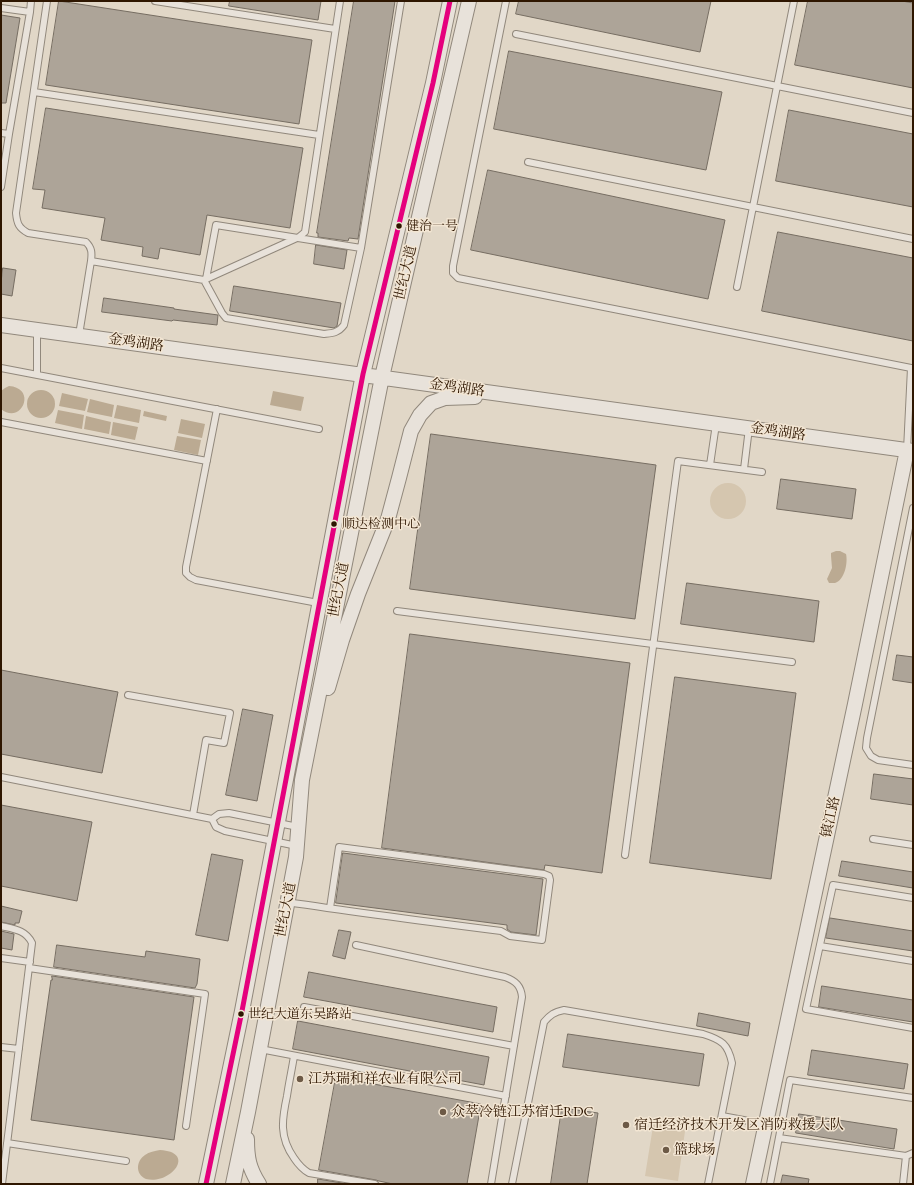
<!DOCTYPE html>
<html>
<head>
<meta charset="utf-8">
<style>
  body { margin:0 }
  #map { position:relative; width:914px; height:1185px; overflow:hidden; background:#e1d7c7; font-family:"EB Garamond",serif }
  canvas { display:block }
  .frame { position:absolute; inset:0; border:2px solid #2e1600; pointer-events:none }
</style>
</head>
<body>
<div id="map">
<canvas width="914" height="1185"></canvas>
<div class="frame"></div>
</div>
<script>
const ctx = document.querySelector('canvas').getContext('2d');
ctx.lineJoin = 'round';
function fill(path, color) {
  ctx.fillStyle = color;
  ctx.fill(path, 'evenodd');
}
function stroke(path, color, width, dash) {
  ctx.strokeStyle = color;
  ctx.lineWidth = width;
  ctx.lineCap = dash ? 'butt' : 'round';
  ctx.setLineDash(dash || []);
  ctx.stroke(path);
}
function write(font, color, halo, rows, align = 'center') {
  ctx.font = font + ' "EB Garamond","Noto Serif SC",serif';
  ctx.lineWidth = 3;
  ctx.setLineDash([]);
  ctx.textBaseline = 'middle';
  ctx.strokeStyle = halo;
  ctx.fillStyle = color;
  for (const [text, x, y, turn = 0] of rows) {
    ctx.save();
    ctx.translate(x, y);
    ctx.rotate((+turn || 0) * Math.PI / 180);
    ctx.textAlign = isNaN(turn) ? turn : align;
    if (halo) ctx.strokeText(text, 0, 0);
    ctx.fillText(text, 0, 0);
    ctx.restore();
  }
}
const green = new Path2D(`
  M710 501a18 18 0 1 1 36 0a18 18 0 1 1-36 0Z
  M 654,1120 L 686,1124 L 678,1181 L 645,1176 Z`);
const water = new Path2D(`
  M 9,386 C 38,388 21,426 1,409 L 1,391 L 5,388 Z
  M27 404a14 14 0 1 1 28 0a14 14 0 1 1-28 0Z
  M 273,391 L 304,397 L 301,411 L 270,405 Z
  M 62,393 L 88,399 L 85,411 L 59,406 Z
  M 90,399 L 114,405 L 112,417 L 87,412 Z
  M 117,405 L 141,410 L 139,423 L 114,418 Z
  M 58,410 L 84,415 L 82,429 L 55,423 Z
  M 144,411 L 167,416 L 166,421 L 143,416 Z
  M 86,416 L 111,422 L 109,434 L 84,429 Z
  M 181,419 L 205,424 L 202,438 L 178,433 Z
  M 113,422 L 138,427 L 135,440 L 111,435 Z
  M 177,436 L 201,440 L 198,455 L 174,450 Z
  M 836,551 L 840,551 L 846,554 C 848,562 845,580 835,583 C 833,583 831,583 829,583 L 827,579 L 832,568 L 831,556 L 831,553 Z
  M 160,1150 C 197,1152 171,1185 146,1179 C 135,1174 136,1161 145,1155 C 149,1152 155,1151 160,1150 Z`);
const building = new Path2D(`
  M 59,1 L 312,40 L 299,124 L 46,85 Z
  M 230,1 L 321,1 L 318,20 L 229,6 Z
  M 354,1 L 395,1 L 358,239 L 349,238 L 348,241 L 318,237 L 318,233 L 317,233 Z
  M 519,1 L 711,1 L 700,52 L 516,14 Z
  M 808,1 L 902,1 L 913,3 L 913,88 L 795,65 Z
  M 1,15 L 20,18 L 6,103 L 1,103 Z
  M 509,51 L 722,92 L 706,170 L 494,129 Z
  M 46,108 L 303,148 L 290,228 L 207,215 L 200,255 L 160,248 L 158,259 L 142,256 L 143,247 L 101,240 L 105,218 L 42,208 L 45,190 L 33,189 Z
  M 789,110 L 913,134 L 913,207 L 776,181 Z
  M 488,170 L 725,220 L 708,299 L 471,250 Z
  M 778,232 L 913,258 L 913,341 L 762,311 Z
  M 316,245 L 347,250 L 344,269 L 314,264 Z
  M 3,268 L 16,270 L 12,296 L 1,294 L 1,283 Z
  M 234,286 L 341,303 L 337,326 L 334,328 L 230,311 Z
  M 104,298 L 174,308 L 174,309 L 218,315 L 217,325 L 173,320 L 172,321 L 102,312 Z
  M 431,434 L 656,465 L 635,619 L 410,589 Z
  M 781,479 L 856,489 L 852,519 L 777,509 Z
  M 687,583 L 819,601 L 814,642 L 681,624 Z
  M 410,634 L 630,663 L 602,873 L 545,865 L 544,870 L 382,848 Z
  M 897,655 L 913,657 L 913,683 L 893,680 Z
  M 1,670 L 118,692 L 102,773 L 1,754 Z
  M 675,677 L 796,693 L 771,879 L 650,863 Z
  M 243,709 L 273,715 L 257,801 L 226,795 Z
  M 874,774 L 913,779 L 913,805 L 871,799 Z
  M 1,805 L 92,822 L 77,901 L 1,886 Z
  M 343,853 L 543,879 L 536,935 L 511,932 L 507,929 L 507,925 L 336,903 Z
  M 212,854 L 243,860 L 228,941 L 196,935 Z
  M 842,861 L 913,872 L 913,888 L 839,876 Z
  M 1,906 L 22,911 L 19,923 L 15,923 L 15,925 L 1,922 Z
  M 830,918 L 913,931 L 913,951 L 826,938 Z
  M 339,930 L 351,932 L 345,959 L 333,956 Z
  M 1,931 L 14,934 L 12,950 L 1,948 Z
  M 57,945 L 145,957 L 146,951 L 200,959 L 197,984 L 195,988 L 54,967 Z
  M 309,972 L 497,1007 L 493,1032 L 304,997 Z
  M 52,976 L 194,997 L 174,1140 L 31,1120 L 51,980 L 52,980 Z
  M 822,986 L 913,1000 L 913,1022 L 819,1007 Z
  M 699,1013 L 750,1023 L 748,1036 L 697,1026 Z
  M 298,1021 L 489,1057 L 484,1085 L 293,1049 Z
  M 568,1034 L 704,1054 L 699,1086 L 563,1067 Z
  M 812,1050 L 908,1064 L 904,1089 L 808,1075 Z
  M 336,1077 L 481,1104 L 467,1184 L 393,1184 L 379,1181 L 376,1180 L 319,1170 Z
  M 562,1108 L 598,1113 L 587,1184 L 551,1184 Z
  M 799,1114 L 897,1129 L 894,1149 L 796,1133 Z
  M 783,1175 L 809,1179 L 808,1184 L 781,1184 Z
  M 318,1179 L 348,1184 L 318,1184 Z`);
const service = new Path2D(`
  M 47,1 L 16,213 C 17,224 19,228 28,233 L 86,242 C 92,248 92,253 91,261
  M 155,1 L 335,29
  M 506,1 L 453,266 L 453,273 L 458,278 L 911,368
  M 1,8 L 30,12 L 9,134 L 1,133
  M 30,12 L 31,1
  M 516,34 L 913,113
  M 34,92 L 319,135
  M 528,162 L 913,239
  M 1,187 L 9,134
  M 206,279 L 216,225 L 361,248 L 401,1
  M 204,280 L 222,313 L 226,318 L 324,334 C 333,333 338,333 344,325 L 361,248
  M 737,287 L 794,1
  M 37,329 L 37,375
  M 79,335 L 91,261 L 204,280 L 299,237 L 305,232 L 340,1
  M 1,368 L 319,429
  M 217,409 L 186,567 L 186,573 L 190,577 L 196,580 L 318,603
  M 1,422 L 207,461
  M 907,450 L 911,368 L 913,368
  M 710,465 L 716,424
  M 744,469 L 749,428
  M 913,508 L 867,738 L 866,748 L 871,756 L 878,760 L 913,765
  M 397,611 L 792,662
  M 128,695 L 230,713 L 224,743 L 206,740 L 193,815
  M 1,777 L 212,819
  M 873,839 L 913,845
  M 297,846 L 225,831 L 216,827 L 212,819 L 219,814 L 229,813 L 298,827
  M 625,855 L 678,461 L 762,472
  M 913,898 L 833,885 L 806,1009 L 913,1028
  M 287,902 C 359,913 430,922 501,931 L 510,936 L 542,940 L 550,880 L 549,876 L 544,874 L 339,847 L 330,908
  M 1,926 C 14,929 26,930 32,943 L 2,1184
  M 356,945 L 505,977 C 516,981 521,986 522,997 L 491,1184
  M 820,946 L 913,961
  M 1,958 L 30,962
  M 29,968 L 205,994 L 186,1126
  M 304,1007 L 514,1046
  M 1,1047 L 19,1049
  M 260,1049 L 506,1096
  M 294,1056 C 292,1069 289,1082 287,1096 C 282,1119 279,1137 294,1158 C 298,1164 302,1169 309,1173 L 375,1184
  M 722,1116 L 765,1124
  M 779,1138 L 906,1156 L 913,1153
  M 7,1143 L 126,1161
  M 512,1184 L 544,1022 C 550,1015 554,1012 564,1010 L 703,1034 C 722,1040 728,1044 732,1063 L 708,1184
  M 770,1184 L 790,1080 L 913,1098
  M 903,1184 L 906,1156`);
const tertiary = new Path2D(`
  M 1,325 L 913,451
  M 328,688 L 342,640 L 358,594 L 388,519 L 399,478 L 411,431 L 420,415 L 431,403 L 445,398 L 475,397
  M 247,1139 C 247,1158 249,1168 259,1184
  M 206,1184 L 242,1011 L 363,374 L 433,83 L 450,1
  M 233,1184 L 248,1112 L 296,857 L 302,780 L 382,377 L 469,1
  M 753,1184 L 855,704 L 907,450`);
const bus1 = new Path2D(`
  M 206,1184 L 242,1011 L 363,374 L 433,83 L 450,1`);
const markers = [
  [399,226,3.5,"#2e1600"],
  [334,524,3.5,"#2e1600"],
  [241,1014,3.5,"#2e1600"],
  [300,1079,4,"#6d5a46"],
  [443,1112,4,"#6d5a46"],
  [626,1125,4,"#6d5a46"],
  [666,1150,4,"#6d5a46"]
];
const busNames = [
  ["健治一号",406,226],
  ["顺达检测中心",342,524],
  ["世纪大道东吴路站",248,1014]
];
const streetNames = [
  ["世纪大道",406,273,-77],
  ["金鸡湖路",136,343,8],
  ["金鸡湖路",457,388,8],
  ["金鸡湖路",778,432,8],
  ["世纪大道",339,590,-79],
  ["镇江路",831,817,-78],
  ["世纪大道",286,910,-79]
];
const poiNames = [
  ["江苏瑞和祥农业有限公司",308,1079],
  ["众萃冷链江苏宿迁RDC",451,1112],
  ["宿迁经济技术开发区消防救援大队",634,1125],
  ["篮球场",674,1150]
];
fill(green, '#d5c6af');
fill(water, '#bbaa92');
fill(building, '#ada498');
stroke(building, '#766d62', 1);
stroke(service, '#91887c', 8);
stroke(tertiary, '#91887c', 16);
stroke(service, '#e8e2da', 6);
stroke(tertiary, '#e8e2da', 14);
stroke(bus1, '#e5007d', 5);
for (const [x, y, r, color] of markers) {
  const dot = new Path2D();
  dot.arc(x, y, r, 0, 2 * Math.PI);
  ctx.fillStyle = color;
  ctx.fill(dot);
  stroke(dot, '#f3e6d3', 1.5);
}
write('13px', '#2e1600', '#f3e6d3', busNames, 'left');
write('14px', '#2e1600', '#f3e6d3', streetNames);
write('14px', '#2e1600', '#f3e6d3', poiNames, 'left');
</script>
</body>
</html>
